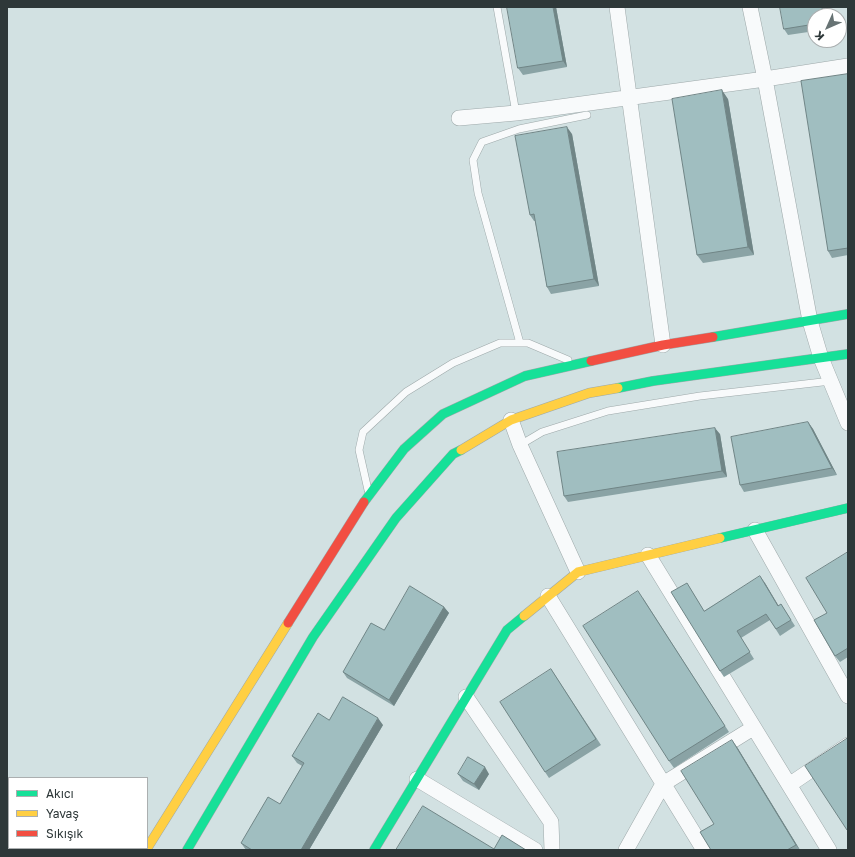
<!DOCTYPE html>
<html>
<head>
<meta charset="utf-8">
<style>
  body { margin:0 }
  #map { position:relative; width:855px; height:857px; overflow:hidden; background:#d2e1e2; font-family:"Golos Text",sans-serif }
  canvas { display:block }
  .frame { position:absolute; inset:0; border:8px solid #2e3839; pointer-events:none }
  .legend { position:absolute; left:8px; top:777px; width:140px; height:72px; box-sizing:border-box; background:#fff; border:1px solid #abafb0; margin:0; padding:5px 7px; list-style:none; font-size:12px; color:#2e3839 }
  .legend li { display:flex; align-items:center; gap:8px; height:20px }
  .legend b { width:20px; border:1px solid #abafb0 }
  .north { position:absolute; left:807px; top:8px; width:40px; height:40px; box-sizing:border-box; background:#fff; border:1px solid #abafb0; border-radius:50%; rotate:225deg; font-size:11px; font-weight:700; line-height:16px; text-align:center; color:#2e3839 }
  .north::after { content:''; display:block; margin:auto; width:14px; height:18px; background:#677374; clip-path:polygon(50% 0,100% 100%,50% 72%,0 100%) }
</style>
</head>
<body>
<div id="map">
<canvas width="855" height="857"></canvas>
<div class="frame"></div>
<ul class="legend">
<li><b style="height:5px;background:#16e098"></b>Akıcı</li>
<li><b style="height:5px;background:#ffcf43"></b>Yavaş</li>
<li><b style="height:5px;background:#f24e42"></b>Sıkışık</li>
</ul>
<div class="north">K</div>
</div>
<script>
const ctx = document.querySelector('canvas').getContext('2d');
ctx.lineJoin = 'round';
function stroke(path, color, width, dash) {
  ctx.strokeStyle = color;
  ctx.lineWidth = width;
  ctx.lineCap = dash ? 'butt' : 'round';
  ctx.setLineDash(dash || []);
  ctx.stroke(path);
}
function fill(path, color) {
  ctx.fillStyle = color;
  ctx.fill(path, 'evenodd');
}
const lane = new Path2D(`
  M 497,7 L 516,113
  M 520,343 L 478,193 L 473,160 L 482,142 L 519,129 L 587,115
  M 520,445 L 542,432 L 608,411 L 700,396 L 831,381
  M 368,490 L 359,450 L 363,432 L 406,392 L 453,363 L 500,343 L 528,343 L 568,360`);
const street = new Path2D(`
  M 617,7 L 663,345
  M 750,7 L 765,79 L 848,66
  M 459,118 L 516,113 L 765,79 L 810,321 L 821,358 L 848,423
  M 511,420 L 520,445 L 578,572
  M 755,530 L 848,696
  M 648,555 L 829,850
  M 548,596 L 704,850
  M 466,697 L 551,822 L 552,850
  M 417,779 L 535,850
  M 789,785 L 848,745
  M 626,850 L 663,784 L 753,728`);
const fast = new Path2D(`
  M 713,337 L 848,314
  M 618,388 L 653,381 L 848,354
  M 364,502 L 404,449 L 443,414 L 525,376 L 591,361
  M 720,538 L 848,508
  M 187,850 L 313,637 L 396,518 L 453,454 L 461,450
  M 374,850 L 507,630 L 524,616`);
const slow = new Path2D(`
  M 461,450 L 511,420 L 589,393 L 618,388
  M 524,616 L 578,572 L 720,538
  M 146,850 L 288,623`);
const jam = new Path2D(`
  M 591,361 L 663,345 L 713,337
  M 288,623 L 364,502`);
const wall = new Path2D(`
  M 556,7 L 567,67 L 523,75 L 518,68 Z
  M 825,7 L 827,16 L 815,16 L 815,31 L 788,35 L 784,29 Z
  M 848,74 L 848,255 L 832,258 L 828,251 Z
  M 728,99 L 754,255 L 703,263 L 697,255 Z
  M 572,134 L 599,286 L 551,294 L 547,287 L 535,221 L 534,221 L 530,215 Z
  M 808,422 L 813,429 L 837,475 L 744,492 L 740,485 Z
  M 720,434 L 727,477 L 568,502 L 564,496 Z
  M 848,552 L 848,657 L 840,662 L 835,656 L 827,613 Z
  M 687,583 L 704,611 L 765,583 L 778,606 L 781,604 L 795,626 L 780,636 L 770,620 L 741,638 L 754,659 L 724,677 L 720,671 Z
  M 643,598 L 729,732 L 674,768 L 669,761 Z
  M 444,607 L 449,613 L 394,706 L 347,678 L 343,672 Z
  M 551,669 L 601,745 L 549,778 L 545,772 Z
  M 329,720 L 383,725 L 309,850 L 246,850 L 241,843 L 280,804 L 302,766 L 297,763 L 292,756 Z
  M 737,747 L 800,850 L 711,850 L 714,824 Z
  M 458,774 L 489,774 L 479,790 L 463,781 Z`);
const shadedWall = new Path2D(`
  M 553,7 L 556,7 L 567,67 L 563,61 Z
  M 822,7 L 825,7 L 827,16 L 823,16 Z
  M 722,90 L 728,99 L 754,255 L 748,247 Z
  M 567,127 L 572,134 L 599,286 L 594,279 Z
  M 808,422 L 813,429 L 837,475 L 832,468 Z
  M 715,428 L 720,434 L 727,477 L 722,471 Z
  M 760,576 L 765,583 L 783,613 L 778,606 Z
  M 444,607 L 449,613 L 394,706 L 389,700 Z
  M 378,718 L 383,725 L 309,850 L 301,850 Z
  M 732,740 L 737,747 L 800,850 L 796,845 Z
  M 485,767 L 489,774 L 479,790 L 474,784 Z`);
const building = new Path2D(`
  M 507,7 L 553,7 L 563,61 L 518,68 Z
  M 780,7 L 822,7 L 823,16 L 815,16 L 815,24 L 784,29 Z
  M 848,74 L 848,248 L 828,251 L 801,81 Z
  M 722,90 L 748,247 L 697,255 L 672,99 Z
  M 567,127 L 594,279 L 547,287 L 534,214 L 530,215 L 515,136 Z
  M 808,422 L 832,468 L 740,485 L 731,437 Z
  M 715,428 L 722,471 L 564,496 L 557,452 Z
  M 848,552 L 848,648 L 835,656 L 814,620 L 827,613 L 806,578 Z
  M 760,576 L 778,606 L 781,604 L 791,620 L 776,629 L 766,614 L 737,631 L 750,652 L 720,671 L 671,592 L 687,583 L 704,611 Z
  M 410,586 L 444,607 L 389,700 L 343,672 L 371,623 L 384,630 Z
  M 638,591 L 725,726 L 669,761 L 583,626 Z
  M 551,669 L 596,739 L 545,772 L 500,702 Z
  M 343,697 L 378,718 L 301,850 L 252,850 L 241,843 L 268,797 L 280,804 L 304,763 L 292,756 L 318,713 L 329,720 Z
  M 848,738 L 848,829 L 847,830 L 805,766 Z
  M 732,740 L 796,845 L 787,850 L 711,850 L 700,832 L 714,824 L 681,771 Z
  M 468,757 L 485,767 L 474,784 L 458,774 Z
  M 423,806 L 494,849 L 502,835 L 526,850 L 396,850 Z`);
stroke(lane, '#9da8a9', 8);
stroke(street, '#9da8a9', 16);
stroke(fast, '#9da8a9', 10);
stroke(slow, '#9da8a9', 10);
stroke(jam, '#9da8a9', 10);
stroke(lane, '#f8fafb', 7);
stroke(street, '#f8fafb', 15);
stroke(fast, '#16e098', 9);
stroke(slow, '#ffcf43', 9);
stroke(jam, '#f24e42', 9);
fill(wall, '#8aa3a5');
fill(shadedWall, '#708586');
fill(building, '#a0bec0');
stroke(building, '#708586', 1);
</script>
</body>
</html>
